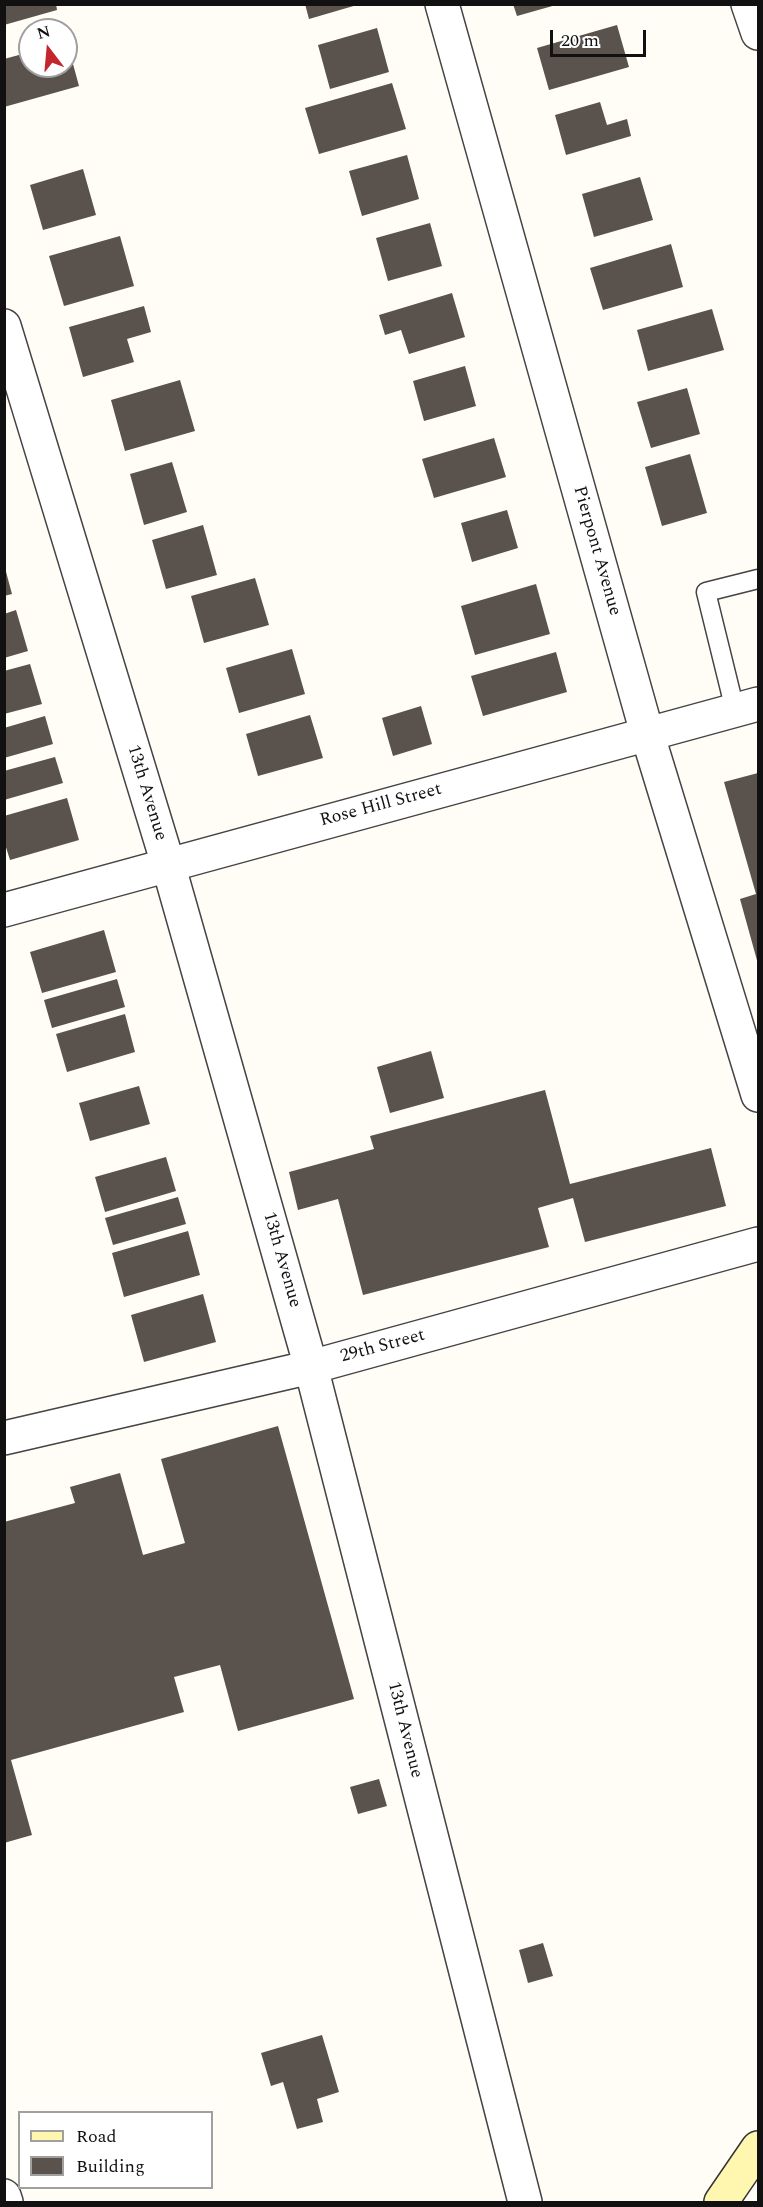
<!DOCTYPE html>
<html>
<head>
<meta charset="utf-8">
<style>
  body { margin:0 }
  #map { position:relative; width:763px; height:2207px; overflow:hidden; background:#fffdf5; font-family:Spectral,serif }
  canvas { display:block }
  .frame { position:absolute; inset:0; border:6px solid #111; pointer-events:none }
  .legend { position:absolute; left:18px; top:2111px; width:195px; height:78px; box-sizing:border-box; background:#fff; border:2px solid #a0a0a0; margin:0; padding:8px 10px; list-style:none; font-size:18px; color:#111 }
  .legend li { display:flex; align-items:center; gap:12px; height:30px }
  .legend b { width:30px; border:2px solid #a0a0a0 }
  .north { position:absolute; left:18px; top:18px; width:60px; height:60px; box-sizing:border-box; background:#fff; border:2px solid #a0a0a0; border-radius:50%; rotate:344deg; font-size:16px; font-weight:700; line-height:24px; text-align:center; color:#111 }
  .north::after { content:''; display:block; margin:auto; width:21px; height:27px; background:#c4262e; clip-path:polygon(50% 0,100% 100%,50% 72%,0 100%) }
  .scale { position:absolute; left:550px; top:30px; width:96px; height:27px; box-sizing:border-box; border:3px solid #111; border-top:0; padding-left:8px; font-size:18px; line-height:21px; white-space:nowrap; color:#111; -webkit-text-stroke:4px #fff; paint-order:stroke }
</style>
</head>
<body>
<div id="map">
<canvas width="763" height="2207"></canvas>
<div class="frame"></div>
<ul class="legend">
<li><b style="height:8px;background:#fff6b0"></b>Road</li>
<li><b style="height:16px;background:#5a524d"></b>Building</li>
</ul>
<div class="north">N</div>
<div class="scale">20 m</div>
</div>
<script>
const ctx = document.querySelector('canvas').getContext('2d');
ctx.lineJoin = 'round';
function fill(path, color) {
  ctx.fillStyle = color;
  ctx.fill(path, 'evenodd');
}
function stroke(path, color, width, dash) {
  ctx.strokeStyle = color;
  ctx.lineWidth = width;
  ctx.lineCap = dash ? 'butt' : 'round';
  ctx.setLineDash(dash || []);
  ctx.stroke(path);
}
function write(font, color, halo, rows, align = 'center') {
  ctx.font = font + ' Spectral,serif';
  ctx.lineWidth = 6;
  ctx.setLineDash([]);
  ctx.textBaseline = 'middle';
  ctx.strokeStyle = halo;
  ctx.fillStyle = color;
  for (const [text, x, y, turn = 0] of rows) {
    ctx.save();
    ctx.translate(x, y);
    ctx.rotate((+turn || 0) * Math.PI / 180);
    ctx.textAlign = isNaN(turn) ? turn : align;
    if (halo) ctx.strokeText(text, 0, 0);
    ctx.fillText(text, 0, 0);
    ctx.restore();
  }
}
const building = new Path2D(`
  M 4,4 L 56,4 L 57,10 L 4,25 Z
  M 305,4 L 357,4 L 357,5 L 309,19 Z
  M 513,4 L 556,4 L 556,5 L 517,16 Z
  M 617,25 L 629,67 L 549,90 L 537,48 Z
  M 377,28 L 389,72 L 330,89 L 318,45 Z
  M 67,42 L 79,86 L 4,107 L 4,59 L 30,52 L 30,66 L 66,66 Z
  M 392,83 L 406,129 L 319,154 L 305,108 Z
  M 600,102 L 607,125 L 627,119 L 631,136 L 566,155 L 555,115 Z
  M 407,155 L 419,199 L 362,216 L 349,171 Z
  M 83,169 L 96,215 L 43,230 L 30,185 Z
  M 640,177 L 653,220 L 594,237 L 582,194 Z
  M 430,223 L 442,266 L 388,281 L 376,238 Z
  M 120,236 L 134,286 L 64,306 L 49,256 Z
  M 671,244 L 683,287 L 603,310 L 590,268 Z
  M 452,293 L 465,337 L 409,354 L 401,330 L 385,335 L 379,315 Z
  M 144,306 L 151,332 L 127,339 L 134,362 L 83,377 L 69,327 Z
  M 712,309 L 724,350 L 648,371 L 637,330 Z
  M 465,366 L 476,406 L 424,421 L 413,381 Z
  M 180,380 L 195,431 L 125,451 L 111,400 Z
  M 687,388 L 700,434 L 651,448 L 637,402 Z
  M 494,438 L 506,477 L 434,498 L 422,459 Z
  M 690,454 L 707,513 L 662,526 L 645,467 Z
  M 172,462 L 187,512 L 144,525 L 130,474 Z
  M 507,510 L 518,548 L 472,562 L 461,523 Z
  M 203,525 L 217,575 L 166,589 L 152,540 Z
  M 5,568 L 12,594 L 4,596 L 4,569 Z
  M 255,578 L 269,625 L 204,643 L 191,596 Z
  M 536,584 L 550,634 L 475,655 L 461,606 Z
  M 16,610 L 28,651 L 4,658 L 4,614 Z
  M 292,649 L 305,694 L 239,713 L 226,668 Z
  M 556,652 L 567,692 L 483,716 L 471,676 Z
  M 30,664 L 42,704 L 4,714 L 4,671 Z
  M 421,706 L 432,744 L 393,756 L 382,718 Z
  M 310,715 L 323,758 L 258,776 L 246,734 Z
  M 45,716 L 53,744 L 4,758 L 4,728 Z
  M 55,757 L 63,783 L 4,800 L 4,771 Z
  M 758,773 L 758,964 L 740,899 L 756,894 L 724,782 Z
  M 67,798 L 79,840 L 10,860 L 4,841 L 4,816 Z
  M 104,930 L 116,972 L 42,993 L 30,952 Z
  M 117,979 L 125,1007 L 52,1028 L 44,1000 Z
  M 125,1014 L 135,1052 L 67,1072 L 56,1034 Z
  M 431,1051 L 444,1098 L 390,1113 L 377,1067 Z
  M 139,1086 L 150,1124 L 90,1141 L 79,1103 Z
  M 545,1090 L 570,1184 L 711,1148 L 726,1206 L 585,1242 L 573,1198 L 538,1208 L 549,1247 L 363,1295 L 338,1199 L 298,1210 L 289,1172 L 374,1149 L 370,1136 Z
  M 166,1157 L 176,1191 L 105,1212 L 95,1177 Z
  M 178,1197 L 186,1224 L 113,1245 L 105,1218 Z
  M 188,1231 L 200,1275 L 124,1297 L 112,1253 Z
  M 203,1294 L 216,1342 L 144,1362 L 131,1315 Z
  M 278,1426 L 354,1699 L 238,1731 L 220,1665 L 174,1677 L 184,1712 L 11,1760 L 32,1835 L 4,1843 L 4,1522 L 75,1503 L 70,1487 L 120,1473 L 143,1555 L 185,1543 L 161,1459 Z
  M 379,1779 L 387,1806 L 358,1814 L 350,1787 Z
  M 543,1943 L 553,1976 L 528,1983 L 519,1950 Z
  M 322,2035 L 339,2092 L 317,2099 L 323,2122 L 297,2129 L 283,2082 L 271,2086 L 261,2053 Z`);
const service = new Path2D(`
  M 735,710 L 706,592 L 758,579`);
const minor = new Path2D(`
  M 442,4 L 647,733 L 758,1095
  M 748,4 L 758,33
  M 4,326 L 168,864 L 311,1367 L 525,2202
  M 4,910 L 758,704
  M 4,1438 L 311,1367 L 758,1244`);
const tertiary = new Path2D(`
  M 4,2196 L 6,2202`);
const secondary = new Path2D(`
  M 721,2202 L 758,2148`);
const streetNames = [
  ["Pierpont Avenue",596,551,74],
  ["13th Avenue",146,793,73],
  ["Rose Hill Street",381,806,-15],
  ["13th Avenue",281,1260,74],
  ["29th Street",383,1347,-15],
  ["13th Avenue",404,1730,76]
];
fill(building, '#5a524d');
stroke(service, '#444', 21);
stroke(minor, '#444', 36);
stroke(tertiary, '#444', 36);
stroke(secondary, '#333', 36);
stroke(service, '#fff', 18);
stroke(minor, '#fff', 33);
stroke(tertiary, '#fff', 33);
stroke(secondary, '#fff6b0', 33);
write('18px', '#111', '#fff', streetNames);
</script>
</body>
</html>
